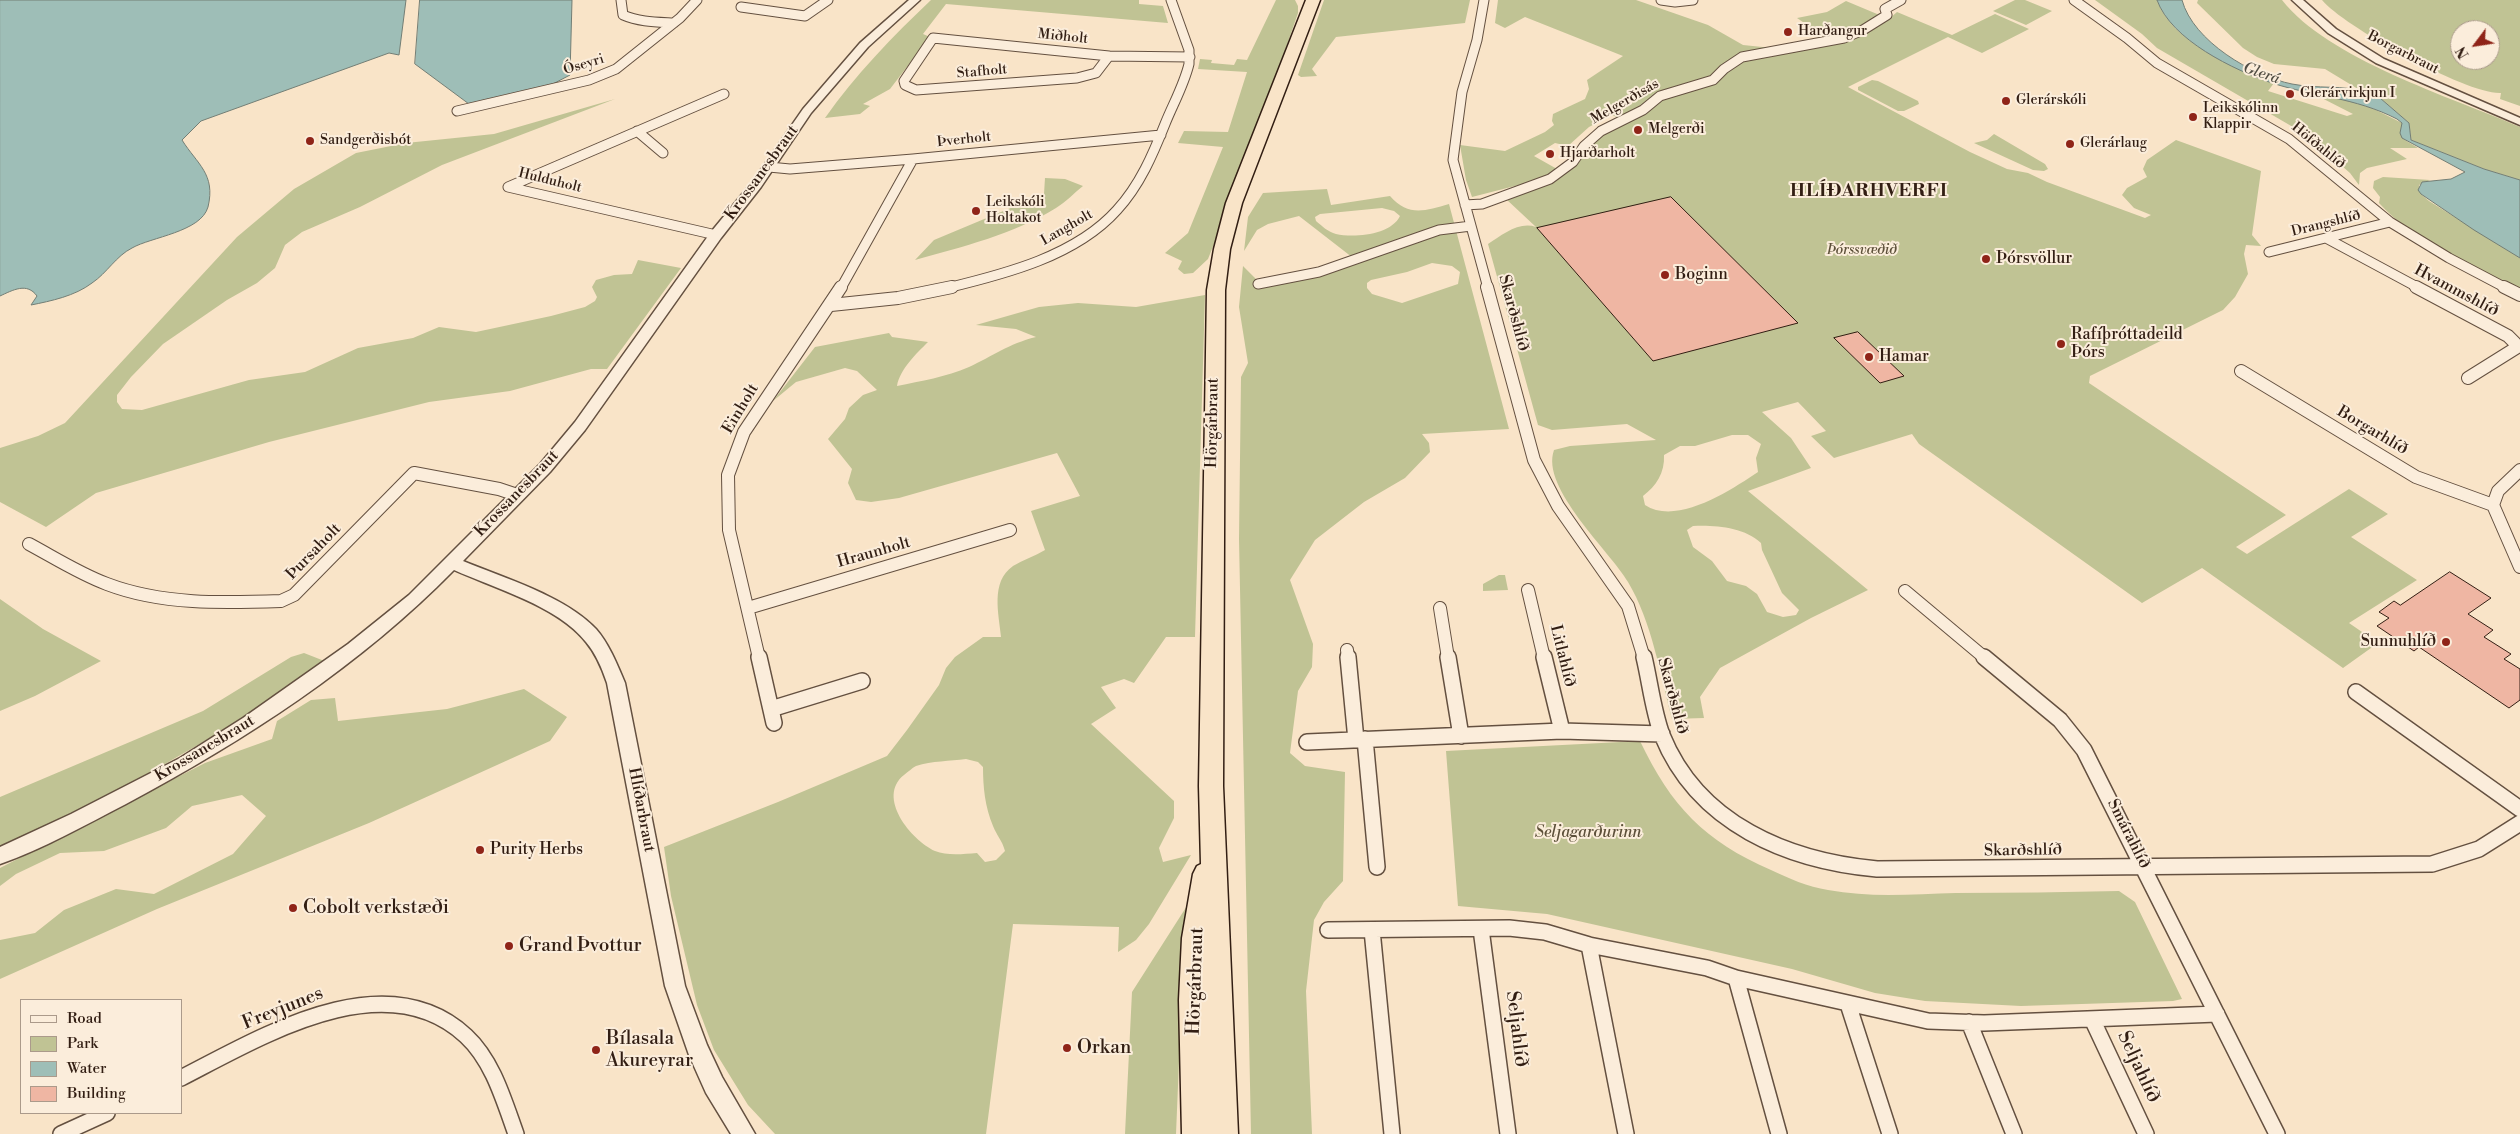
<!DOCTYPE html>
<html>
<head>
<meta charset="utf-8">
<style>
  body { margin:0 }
  #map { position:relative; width:2520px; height:1134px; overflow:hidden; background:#f9e4c8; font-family:"Libre Bodoni",serif }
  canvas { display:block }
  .legend { position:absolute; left:20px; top:999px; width:162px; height:115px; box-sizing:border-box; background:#fbeddb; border:1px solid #ab9a8b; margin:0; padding:6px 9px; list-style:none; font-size:15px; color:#321e13 }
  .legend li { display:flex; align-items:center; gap:10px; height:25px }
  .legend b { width:25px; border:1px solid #ab9a8b }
  .north { position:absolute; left:2450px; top:20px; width:50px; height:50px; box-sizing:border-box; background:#fbeddb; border:1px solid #ab9a8b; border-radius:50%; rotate:239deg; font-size:14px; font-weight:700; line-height:20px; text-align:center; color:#321e13 }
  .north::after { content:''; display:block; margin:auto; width:18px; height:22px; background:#8f2418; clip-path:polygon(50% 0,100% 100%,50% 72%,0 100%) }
</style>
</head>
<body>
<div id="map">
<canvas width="2520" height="1134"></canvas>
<ul class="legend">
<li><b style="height:6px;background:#fbeddb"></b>Road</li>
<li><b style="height:14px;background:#c0c394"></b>Park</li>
<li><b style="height:14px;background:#9ebeb7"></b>Water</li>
<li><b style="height:14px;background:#efb6a3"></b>Building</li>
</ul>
<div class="north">N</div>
</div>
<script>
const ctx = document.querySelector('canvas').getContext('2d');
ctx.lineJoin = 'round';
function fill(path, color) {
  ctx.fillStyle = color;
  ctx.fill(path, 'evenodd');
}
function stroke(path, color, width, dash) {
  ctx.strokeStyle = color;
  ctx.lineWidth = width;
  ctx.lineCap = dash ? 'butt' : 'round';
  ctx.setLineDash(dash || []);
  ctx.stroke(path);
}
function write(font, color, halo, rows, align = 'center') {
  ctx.font = font + ' "Libre Bodoni",serif';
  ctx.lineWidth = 4;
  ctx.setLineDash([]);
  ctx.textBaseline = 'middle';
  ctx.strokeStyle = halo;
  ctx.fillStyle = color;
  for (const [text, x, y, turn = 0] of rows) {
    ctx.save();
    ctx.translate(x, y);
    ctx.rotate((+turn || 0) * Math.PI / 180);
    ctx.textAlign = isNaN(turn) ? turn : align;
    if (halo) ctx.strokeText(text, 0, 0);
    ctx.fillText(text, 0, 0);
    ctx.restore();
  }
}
const green = new Path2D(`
  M 931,0 L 1139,0 L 1139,4 L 1163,6 L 1168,23 L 946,4 L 923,34 L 930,37 L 890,89 L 863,104 L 870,106 L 860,114 L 825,118 C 855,75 893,36 931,0 Z
  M 1276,0 L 1295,0 L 1298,6 L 1298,13 L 1248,158 L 1208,259 L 1193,273 L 1184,274 L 1178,269 L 1182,261 L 1165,253 L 1188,233 L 1223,147 L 1178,143 L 1184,131 L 1228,132 L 1247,72 L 1198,69 L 1200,59 L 1212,60 L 1211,63 L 1234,65 L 1237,59 L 1247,60 Z
  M 1324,0 L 1470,0 L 1465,23 L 1336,37 L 1312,69 L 1317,76 L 1301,77 L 1298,75 Z
  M 1498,0 L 1636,0 L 1708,25 L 1743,45 L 1782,49 L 1829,40 L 1797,18 L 1827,12 L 1846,1 L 1889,19 L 1897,12 L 1952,35 L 1995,14 L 2029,29 L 1982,53 L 1948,37 L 1848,87 L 1970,152 L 2007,169 L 2028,173 L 2047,182 L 2145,218 L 2151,215 L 2134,208 L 2122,195 L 2127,188 L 2147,177 L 2143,169 L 2147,160 L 2176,140 L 2261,171 L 2252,235 L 2261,246 L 2246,245 L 2244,254 L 2248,274 L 2235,297 L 2223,310 L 2090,376 L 2089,383 L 2286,515 L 2236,547 L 2247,554 L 2349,489 L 2388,514 L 2351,537 L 2417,580 L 2349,623 L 2378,643 L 2343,668 L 2202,568 L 2142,603 L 1919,444 L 1912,434 L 1834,458 L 1811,436 L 1826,431 L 1798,402 L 1762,412 L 1791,438 L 1811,468 L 1748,491 L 1868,590 L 1811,618 L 1720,668 L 1700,697 L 1704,718 L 1672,719 C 1660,674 1652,622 1628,582 C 1610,551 1540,488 1554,450 L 1570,446 L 1656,440 L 1627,424 L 1552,430 L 1538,425 L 1488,244 C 1502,235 1519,221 1536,227 L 1506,199 L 1557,179 L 1578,163 L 1597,139 L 1626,121 L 1612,115 L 1589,127 L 1568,146 L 1555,143 L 1534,156 L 1557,169 L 1542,179 L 1472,197 L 1466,180 L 1460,145 L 1505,151 L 1545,132 L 1554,125 L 1552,121 L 1553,114 L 1585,99 L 1589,89 L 1587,80 L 1623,56 L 1525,17 L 1505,28 L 1495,23 ZM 1732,435 L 1748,435 L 1761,444 L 1756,458 L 1758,472 C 1731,490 1677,526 1645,505 L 1643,496 C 1656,486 1665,473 1664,455 L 1680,446 L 1695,446 ZM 1693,526 C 1715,525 1744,527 1761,543 L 1762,550 L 1782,593 L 1799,610 L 1796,615 L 1783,617 L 1767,612 L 1757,594 L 1746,586 L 1727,581 L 1712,561 L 1693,547 L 1687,530 Z
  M 2015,0 L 2025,0 L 2052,11 L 2026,25 L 1993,11 Z
  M 2095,0 L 2157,0 C 2171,41 2236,70 2274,83 L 2268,91 L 2347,116 L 2353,114 L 2308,91 L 2364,104 L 2402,123 C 2402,141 2401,137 2418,148 L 2390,148 L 2407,159 L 2367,168 L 2360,173 L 2359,185 L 2350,173 L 2305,134 L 2157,48 L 2142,34 Z
  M 2198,0 L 2282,0 C 2328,59 2451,97 2520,127 L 2520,180 L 2484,169 L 2411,140 L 2409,123 L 2380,98 L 2358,89 L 2325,69 L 2274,64 L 2257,57 L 2243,48 L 2197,3 Z
  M 2322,0 L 2520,0 L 2520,106 L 2500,99 L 2501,93 C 2468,95 2343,26 2322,0 ZM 2460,30 L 2490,30 L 2490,60 L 2460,60 Z
  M 1872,80 L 1878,81 L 1918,101 L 1919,104 L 1904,111 L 1898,111 L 1858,90 L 1858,87 Z
  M 615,99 L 442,165 L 360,207 L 302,232 L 285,245 L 275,268 L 257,283 L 227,300 L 163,344 L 131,377 L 117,395 L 117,402 L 122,409 L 142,410 L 249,380 L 305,372 L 358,348 L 413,338 L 439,327 L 476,332 L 551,316 L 585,307 L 595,301 L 597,297 L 592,287 L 596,280 L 614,275 L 632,274 L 638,260 L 681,268 L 607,369 L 591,369 L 510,391 L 429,402 L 269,442 L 96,493 L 46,527 L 0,502 L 0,448 L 38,436 L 65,423 L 237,237 L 294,189 L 356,153 L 406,143 L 494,134 Z
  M 1994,134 L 2045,164 L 2048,169 L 2044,171 L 2033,170 L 1974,143 L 1987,140 Z
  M 2383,177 L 2430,180 L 2419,185 L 2421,194 L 2429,201 L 2520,258 L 2520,291 C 2474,268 2413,241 2379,203 L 2380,197 L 2373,188 L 2374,181 Z
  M 1045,178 L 1065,179 L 1083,186 C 1074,193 1066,202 1056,208 C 1014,234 962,247 915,260 L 934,240 L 1044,194 Z
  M 1327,189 L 1331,205 L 1390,196 C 1408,217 1425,211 1449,204 L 1509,429 L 1422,434 L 1429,443 L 1430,452 L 1405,478 L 1364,502 L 1315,540 L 1290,580 L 1313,644 L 1312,667 L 1298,691 L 1290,753 L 1305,766 L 1345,772 L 1343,881 L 1324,902 L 1314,920 L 1306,991 L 1312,1134 L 1251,1134 L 1239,539 L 1241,377 L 1248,363 L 1239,307 L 1243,266 L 1258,281 L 1357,261 L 1299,216 L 1268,224 L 1257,230 L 1244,251 L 1248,217 L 1263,193 ZM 1382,208 L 1394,211 L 1400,216 C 1391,235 1354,238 1336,234 C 1328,232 1322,226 1316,221 L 1315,217 L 1320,214 ZM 1432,263 L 1452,266 L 1460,272 L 1458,284 L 1402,303 L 1372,294 L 1367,288 L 1367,283 L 1371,280 L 1407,272 Z
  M 1205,295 L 1195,637 L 1166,637 L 1134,683 L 1124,679 L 1101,687 L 1116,708 L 1091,724 L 1174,801 L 1174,818 L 1159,848 L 1163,862 L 1191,855 L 1149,924 L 1136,940 L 1118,952 L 1119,927 L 1013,924 L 986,1134 L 775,1134 L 748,1105 L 714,1050 L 697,1005 L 671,896 L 664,847 L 778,802 L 887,756 L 907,730 L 939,685 L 946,668 L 955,657 L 983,637 L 1001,637 C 999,614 990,582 1013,566 C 1023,560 1035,556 1045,550 L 1031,511 L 1080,496 L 1057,453 L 899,498 L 871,502 L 856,500 L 848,483 L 852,469 L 828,439 L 845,419 L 849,408 L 863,395 L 877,390 L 857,371 L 845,368 L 796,382 L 773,401 L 815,347 L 889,333 L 892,337 L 928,342 C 916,354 900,369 897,386 C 921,381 946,377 969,367 C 993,356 1008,344 1036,337 L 1016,329 L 976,325 L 1039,307 L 1078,303 L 1136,307 ZM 966,759 L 978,762 L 983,767 C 983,787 985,807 993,826 C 997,836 1002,840 1005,851 L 996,860 L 985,862 L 977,853 C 963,854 947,856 935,851 C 911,840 876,797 904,775 C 908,772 912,768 916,766 C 932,761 950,761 966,759 Z
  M 1499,575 L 1505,575 L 1508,590 L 1483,591 L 1483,584 Z
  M 0,599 L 43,629 L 101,661 L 35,696 L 0,711 Z
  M 304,653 L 327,662 L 215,735 L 89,808 L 0,849 L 0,797 L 203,711 L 291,657 Z
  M 524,689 L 567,717 L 550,741 L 369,823 L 157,909 L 0,979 L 0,940 L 35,933 L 64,910 L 116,889 L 154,894 L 233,854 L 266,816 L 242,795 L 192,806 L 166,828 L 104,851 L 60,853 L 16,874 L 0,886 L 0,868 L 205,763 L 272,739 L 277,721 L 311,700 L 335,698 L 338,721 L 447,709 Z
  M 1640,741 C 1671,806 1704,841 1771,870 C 1788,878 1808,887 1828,890 C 1870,898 1914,894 1956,893 C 2010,893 2065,892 2119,891 L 2135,902 L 2182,999 L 2173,1001 L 2021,1006 L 1925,1001 L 1875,993 L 1792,969 L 1547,914 L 1458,906 L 1446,751 Z
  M 1192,898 L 1182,989 L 1176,1134 L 1125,1134 L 1132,992 Z`);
const water = new Path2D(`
  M 0,0 L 406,0 L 399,55 L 389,53 L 201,121 L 182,140 C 197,164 216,174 208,207 C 201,232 151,237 132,248 C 116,256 107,273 92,283 C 75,296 51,301 31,305 L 37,296 C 27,282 13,290 0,296 Z
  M 420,0 L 572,0 L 570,75 L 549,86 L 469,104 L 415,64 Z
  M 2157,0 L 2182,0 C 2193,41 2252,76 2292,84 C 2317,89 2343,85 2368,92 L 2380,98 L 2409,123 L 2411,140 L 2484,169 L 2520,180 L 2520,258 L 2474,230 L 2421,194 L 2418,190 L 2422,182 L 2451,179 L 2465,172 L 2402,138 L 2400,133 L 2402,123 L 2397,119 C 2354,97 2315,97 2272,83 C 2234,70 2171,40 2157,0 Z`);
const building = new Path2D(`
  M 1671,197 L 1798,323 L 1653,361 L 1537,228 Z
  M 1858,332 L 1904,376 L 1880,383 L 1834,338 Z
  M 2450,572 L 2491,598 L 2468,614 L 2493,630 L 2484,637 L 2511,654 L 2504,659 L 2520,669 L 2520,700 L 2509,708 L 2419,647 L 2414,651 L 2377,626 L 2389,618 L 2379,612 L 2394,601 L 2400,605 Z`);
const minorFar2 = new Path2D(`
  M 621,0 L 623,15 C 639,22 656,22 674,23
  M 1484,0 L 1477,40 L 1462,92 L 1453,160 L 1488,288
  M 1661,0 L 1675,2 L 1693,0
  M 2074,0 L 2127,38 L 2157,63 L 2289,139 L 2390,222 L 2449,258 L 2506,288
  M 741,7 L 805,16 L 828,0
  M 933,38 L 1109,56 L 1096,73 L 1077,78 L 916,90 L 905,85 L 904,81 Z
  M 1109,56 L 1190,57
  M 457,111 L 589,80 L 616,69 L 680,18 L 697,0
  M 637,131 L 663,153
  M 769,167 L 790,169 L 913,159 L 1161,135
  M 1465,205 L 1482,204 L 1550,179 L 1573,162 L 1584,146 L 1601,131 L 1643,110 L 1660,96 L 1713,80 L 1724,69 L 1742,57 L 1844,38 L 1863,30 L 1887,15 L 1885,9 L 1901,0
  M 716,235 L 508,187 L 724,94
  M 2326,238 L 2419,288
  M 2269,252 L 2390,222
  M 1258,284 L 1319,272 L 1439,230 L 1471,226
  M 841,288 L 913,159
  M 947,288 C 1005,274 1076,256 1117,210 C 1140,185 1153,154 1165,124 C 1173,104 1184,85 1189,64 L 1189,50 L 1171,0`);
const minorFar1 = new Path2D(`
  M 1487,287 L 1534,460 L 1558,506 L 1628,606 L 1644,658
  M 2416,287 L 2508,336 L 2515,343 L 2516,348 L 2468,378
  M 2504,287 L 2520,295
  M 831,305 L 898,298 L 952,287
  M 2241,371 L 2416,477 L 2493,505
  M 2520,470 L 2498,491 L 2493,505 L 2520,567
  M 29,544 C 55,558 80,574 107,584 C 162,605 223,603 281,601 L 294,595 L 414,473 L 499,489 L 517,495
  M 1528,590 L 1544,658
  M 1905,591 L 1985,658
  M 748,608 L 1010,530
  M 1440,608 L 1448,658
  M 1347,650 L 1348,658
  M 759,658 L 729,530 L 728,475 L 744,432 L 841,287`);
const minor = new Path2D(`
  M 759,657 L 774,723
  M 1348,657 L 1356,740
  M 1448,657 L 1461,736
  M 1544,657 L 1562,731
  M 1644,657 C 1650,682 1653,711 1662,735 C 1698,824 1788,861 1877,869 L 2432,864 L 2479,849 L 2520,823
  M 1984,657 L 2060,720 L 2084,750 L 2277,1134
  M 2356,692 L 2520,809
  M 771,709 L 862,681
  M 1365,739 L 1377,867
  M 1307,742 L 1562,731 L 1662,734
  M 1481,929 L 1508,1134
  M 1328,930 L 1509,928 L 1545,932 L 1589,945 L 1707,968 L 1736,978 L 1928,1021 L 1984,1023 L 2217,1014
  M 1372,930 L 1392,1134
  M 1589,945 L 1626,1134
  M 1736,978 L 1779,1134
  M 1848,1004 L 1890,1134
  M 2092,1019 L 2146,1134
  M 1969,1022 L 2014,1134
  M 181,1078 C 261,1037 385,961 466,1036 C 493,1061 504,1101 516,1134
  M 61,1134 L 107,1113`);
const tertiary = new Path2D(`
  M 909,0 L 920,0 L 868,47 L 811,113 L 761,187 L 721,238 L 585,430 L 550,472 L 463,561 C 504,578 565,596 596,629 C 609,644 617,664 625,683 L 685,986 L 707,1045 L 722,1077 L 755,1134 L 731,1134 L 706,1093 L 689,1055 L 665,986 L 607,683 C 602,668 596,654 586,642 C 558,606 494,588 454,570 C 360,666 244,741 126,804 C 85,825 43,849 0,864 L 0,847 L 71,814 L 180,758 L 243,718 L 348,644 L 409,595 L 540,464 L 575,422 L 711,232 L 753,181 L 803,109 L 860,43 Z
  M 2292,0 L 2303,0 L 2336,29 L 2384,59 L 2520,118 L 2520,125 L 2376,63 L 2328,33 Z`);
const trunk = new Path2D(`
  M 1306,0 L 1320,0 L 1242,203 L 1230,249 L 1225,290 L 1223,786 L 1238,1134 L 1182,1134 L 1179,1000 L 1182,938 L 1193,874 L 1197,866 L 1201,864 L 1199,786 L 1207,290 L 1214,249 L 1226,203 Z`);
const markers = [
  [1788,32,5,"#8f2418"],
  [2290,94,5,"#8f2418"],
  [2006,101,5,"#8f2418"],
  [2193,117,5,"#8f2418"],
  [1638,130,5,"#8f2418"],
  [310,141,5,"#8f2418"],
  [2070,144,5,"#8f2418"],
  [1550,154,5,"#8f2418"],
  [976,211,5,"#8f2418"],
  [1986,259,5,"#8f2418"],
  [1665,275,5,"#8f2418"],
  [2061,344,5,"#8f2418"],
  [1869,357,5,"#8f2418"],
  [2446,642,5,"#8f2418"],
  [480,850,5,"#8f2418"],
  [293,908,5,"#8f2418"],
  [509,946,5,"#8f2418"],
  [1067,1048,5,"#8f2418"],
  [596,1050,5,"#8f2418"]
];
const farPoinames = [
  ["Harðangur",1798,32],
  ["Glerárvirkjun I",2300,94],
  ["Glerárskóli",2016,101],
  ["Leikskólinn",2203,109],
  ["Klappir",2203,125],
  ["Melgerði",1648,130],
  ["Sandgerðisbót",320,141],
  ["Glerárlaug",2080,144],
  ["Hjarðarholt",1560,154],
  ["Leikskóli",986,203],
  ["Holtakot",986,219]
];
const farStreetnames = [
  ["Miðholt",1063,37,6],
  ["Borgarbraut",2403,53,27],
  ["Óseyri",584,65,-17],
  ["Stafholt",982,72,-5],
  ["Melgerðisás",1625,102,-30],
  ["Þverholt",964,140,-6],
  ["Höfðahlíð",2318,146,39],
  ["Hulduholt",550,181,14],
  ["Drangshlíð",2326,224,-14],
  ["Langholt",1067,228,-30]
];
const farParknames = [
  ["Þórssvæðið",1862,251]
];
const farWaternames = [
  ["Glerá",2261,74,19]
];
const streetNames = [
  ["Krossanesbraut",762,173,-54],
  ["Hvammshlíð",2456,291,28],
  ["Skarðshlíð",1513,313,75],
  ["Einholt",741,409,-59],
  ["Hörgárbraut",1213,423,-89],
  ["Borgarhlíð",2372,431,31],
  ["Krossanesbraut",517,494,-46],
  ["Þursaholt",314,552,-46],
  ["Hraunholt",874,553,-16],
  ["Litlahlíð",1562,656,76],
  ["Skarðshlíð",1672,696,75],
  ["Krossanesbraut",205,749,-31],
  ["Hlíðarbraut",641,810,79],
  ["Smárahlíð",2128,834,63],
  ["Skarðshlíð",2023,851,-1]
];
const poiNames = [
  ["Þórsvöllur",1996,259],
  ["Boginn",1675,275],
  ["Rafíþróttadeild",2071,335],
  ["Þórs",2071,353],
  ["Hamar",1879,357],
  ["Sunnuhlíð",2436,642,"right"],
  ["Purity Herbs",490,850]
];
const parkNames = [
  ["Seljagarðurinn",1588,833]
];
const farDistrictnames = [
  ["HLÍÐARHVERFI",1869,192]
];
const nearPoinames = [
  ["Cobolt verkstæði",303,908],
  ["Grand Þvottur",519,946],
  ["Bílasala",606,1039],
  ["Akureyrar",606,1061],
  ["Orkan",1077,1048]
];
const nearStreetnames = [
  ["Hörgárbraut",1196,981,-88],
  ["Freyjunes",283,1009,-22],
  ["Seljahlíð",1516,1029,83],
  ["Seljahlíð",2138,1067,65]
];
fill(green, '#c0c394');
fill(water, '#9ebeb7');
stroke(water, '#737e75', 1);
fill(building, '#efb6a3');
stroke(building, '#321e13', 1);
stroke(minorFar2, '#645040', 11);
stroke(minorFar1, '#645040', 14);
stroke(minor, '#645040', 18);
stroke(tertiary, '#645040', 3);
stroke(trunk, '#321e13', 3);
stroke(minorFar2, '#fbeddb', 9);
stroke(minorFar1, '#fbeddb', 12);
stroke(minor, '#fbeddb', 15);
fill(tertiary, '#fbeddb');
fill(trunk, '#f9e4c8');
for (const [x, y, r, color] of markers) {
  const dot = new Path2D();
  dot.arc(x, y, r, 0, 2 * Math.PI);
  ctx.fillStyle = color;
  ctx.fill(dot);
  stroke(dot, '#fbeddb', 2);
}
write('14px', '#321e13', '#fbeddb', farPoinames, 'left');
write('14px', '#321e13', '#fbeddb', farStreetnames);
write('italic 14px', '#5d503a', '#fbeddb', farParknames);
write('italic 15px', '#524e44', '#fbeddb', farWaternames);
write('16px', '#321e13', '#fbeddb', streetNames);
write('16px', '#321e13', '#fbeddb', poiNames, 'left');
write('italic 16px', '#5d503a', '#fbeddb', parkNames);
ctx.letterSpacing = '1px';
write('bold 18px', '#321e13', '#fbeddb', farDistrictnames);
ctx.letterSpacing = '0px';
write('19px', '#321e13', '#fbeddb', nearPoinames, 'left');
write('19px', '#321e13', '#fbeddb', nearStreetnames);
</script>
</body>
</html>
